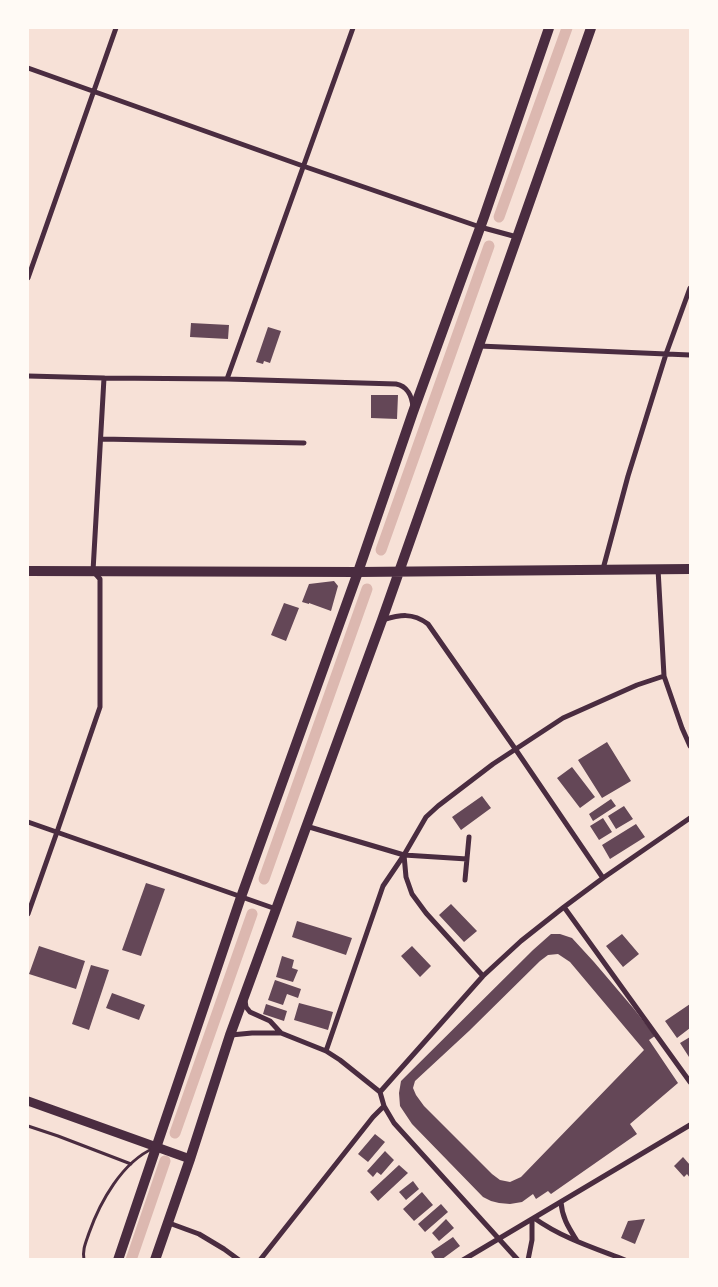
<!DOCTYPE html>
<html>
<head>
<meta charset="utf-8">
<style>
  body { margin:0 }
  #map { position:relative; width:718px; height:1287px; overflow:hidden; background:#f7e1d7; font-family:Arial,sans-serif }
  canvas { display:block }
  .frame { position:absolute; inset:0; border:29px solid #fffaf5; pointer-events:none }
</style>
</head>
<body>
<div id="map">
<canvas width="718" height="1287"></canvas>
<div class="frame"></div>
</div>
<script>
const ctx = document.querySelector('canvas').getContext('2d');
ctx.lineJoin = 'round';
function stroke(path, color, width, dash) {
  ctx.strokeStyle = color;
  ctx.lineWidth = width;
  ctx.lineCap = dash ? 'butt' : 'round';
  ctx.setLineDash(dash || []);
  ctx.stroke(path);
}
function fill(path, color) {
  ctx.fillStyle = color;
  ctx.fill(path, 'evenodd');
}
const canal = new Path2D(`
  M 499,217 L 567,28
  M 381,550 L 489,246
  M 264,879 L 367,589
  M 175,1133 L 252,914
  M 131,1260 L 165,1161`);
const building = new Path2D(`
  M 191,323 L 229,325 L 228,339 L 190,337 Z
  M 268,327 L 281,331 L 270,363 L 264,361 L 263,364 L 256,362 Z
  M 371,395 L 398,395 L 397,419 L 371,418 Z
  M 334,581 L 338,586 L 331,611 L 309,603 L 309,604 L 302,602 L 309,584 Z
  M 284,603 L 299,608 L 286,641 L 271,635 Z
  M 607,742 L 631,781 L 602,798 L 578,760 Z
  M 572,767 L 595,797 L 580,808 L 557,778 Z
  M 482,796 L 491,808 L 461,830 L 452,817 Z
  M 611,799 L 616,806 L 593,821 L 589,814 Z
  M 624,806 L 633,819 L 616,829 L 608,816 Z
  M 603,818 L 612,832 L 599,840 L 590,826 Z
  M 636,824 L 645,837 L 610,859 L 602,845 Z
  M 146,883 L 165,889 L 141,956 L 122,950 Z
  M 451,904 L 477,931 L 464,942 L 439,915 Z
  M 297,921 L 352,938 L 346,955 L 292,937 Z
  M 551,934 L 560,934 L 572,938 L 594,962 L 634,1009 L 655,1036 L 649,1040 L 678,1083 L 630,1124 L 637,1134 L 551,1194 L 548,1191 L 536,1199 L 533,1194 L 522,1202 L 510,1204 L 499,1203 L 491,1201 L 483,1197 L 412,1124 L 400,1106 L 399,1093 L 401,1081 L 533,950 ZM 558,954 L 570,962 L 644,1050 L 521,1177 L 510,1182 L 500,1180 L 492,1174 L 424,1106 L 416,1095 L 413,1088 L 415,1081 L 469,1031 L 540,961 L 548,955 Z
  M 622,934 L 639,954 L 623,967 L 606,946 Z
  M 39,946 L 85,961 L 76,989 L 29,974 Z
  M 412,946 L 431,966 L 420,977 L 401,956 Z
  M 282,956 L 294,960 L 292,968 L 298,970 L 293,982 L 276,977 Z
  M 91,965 L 109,970 L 89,1030 L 72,1024 Z
  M 275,980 L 301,989 L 298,998 L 287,994 L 283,1005 L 268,1000 Z
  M 112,993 L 145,1005 L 139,1020 L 106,1008 Z
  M 299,1003 L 333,1012 L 328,1030 L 294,1020 Z
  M 266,1004 L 287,1011 L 284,1021 L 263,1014 Z
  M 690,1004 L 690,1028 L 677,1038 L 665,1021 Z
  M 690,1037 L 690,1057 L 689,1057 L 680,1043 Z
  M 375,1134 L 385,1142 L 368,1162 L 358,1154 Z
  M 385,1151 L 394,1160 L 381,1175 L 377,1172 L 373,1177 L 367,1171 Z
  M 683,1157 L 690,1165 L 690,1178 L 687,1174 L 684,1177 L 674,1166 Z
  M 399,1165 L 408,1173 L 378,1201 L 370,1192 Z
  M 413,1181 L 419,1189 L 406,1200 L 399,1192 Z
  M 422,1192 L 433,1205 L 414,1221 L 403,1209 Z
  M 441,1204 L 448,1212 L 425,1232 L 418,1224 Z
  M 446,1219 L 454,1228 L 439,1241 L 432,1233 Z
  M 645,1219 L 635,1244 L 621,1238 L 628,1221 Z
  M 453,1237 L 460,1246 L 441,1260 L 436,1260 L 431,1252 Z`);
const service = new Path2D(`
  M 28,1126 L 58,1136 L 131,1164
  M 84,1260 C 82,1250 86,1242 89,1233 C 100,1202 122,1162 154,1148`);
const minor = new Path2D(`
  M 28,68 L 303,166 L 480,227 L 517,237
  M 28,278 L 116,28
  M 479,346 L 690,355
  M 28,376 L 104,378 L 227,379 L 396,384 C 407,386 412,396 413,407
  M 227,379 L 353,28
  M 101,439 L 304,443
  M 603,569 L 628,476 L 666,354 L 690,288
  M 658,569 L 664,676 L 682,728 L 690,746
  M 382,620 C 400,615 412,612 428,624 L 516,750 L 603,878
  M 28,822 L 276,909
  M 306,826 L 404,855 L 406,877 L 412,894 L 426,913 L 483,976
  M 404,855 L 467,859
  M 465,880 L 469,837
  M 564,907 L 690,1082
  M 28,914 L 57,832 L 100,707 L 100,579 L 93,571 L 104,378
  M 245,1001 L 246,1007 L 250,1012 L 270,1021 L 281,1033 L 326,1051 L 340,1060 L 380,1092 L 384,1106 L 394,1123 L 518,1260
  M 231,1035 L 252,1033 L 281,1033
  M 326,1051 L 383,886 L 404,855 L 426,817 L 438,806 L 493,764 L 563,718 L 637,685 L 664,676
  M 380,1092 L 483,976 L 521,941 L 564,907 L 603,878 L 690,818
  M 561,1202 C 562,1218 569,1228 577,1241
  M 534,1218 C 562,1238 594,1248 625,1260
  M 169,1223 L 199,1234 L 224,1249 L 239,1260
  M 260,1260 L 373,1117 L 384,1106
  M 463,1260 L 690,1125
  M 528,1260 L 532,1240 L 532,1219`);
const tertiary = new Path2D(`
  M 28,1101 L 190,1159`);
const secondary = new Path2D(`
  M 28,571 L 358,572 L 690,569
  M 118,1260 L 241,897 L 358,572 L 413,412 L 484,217 L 549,28
  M 155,1260 L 190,1159 L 230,1035 L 382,620 L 591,28`);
stroke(canal, '#dcb8b0', 11);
fill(building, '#644757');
stroke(service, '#4a2c40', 3);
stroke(minor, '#4a2c40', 5);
stroke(tertiary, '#4a2c40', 9);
stroke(secondary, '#4a2c40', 10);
</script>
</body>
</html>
